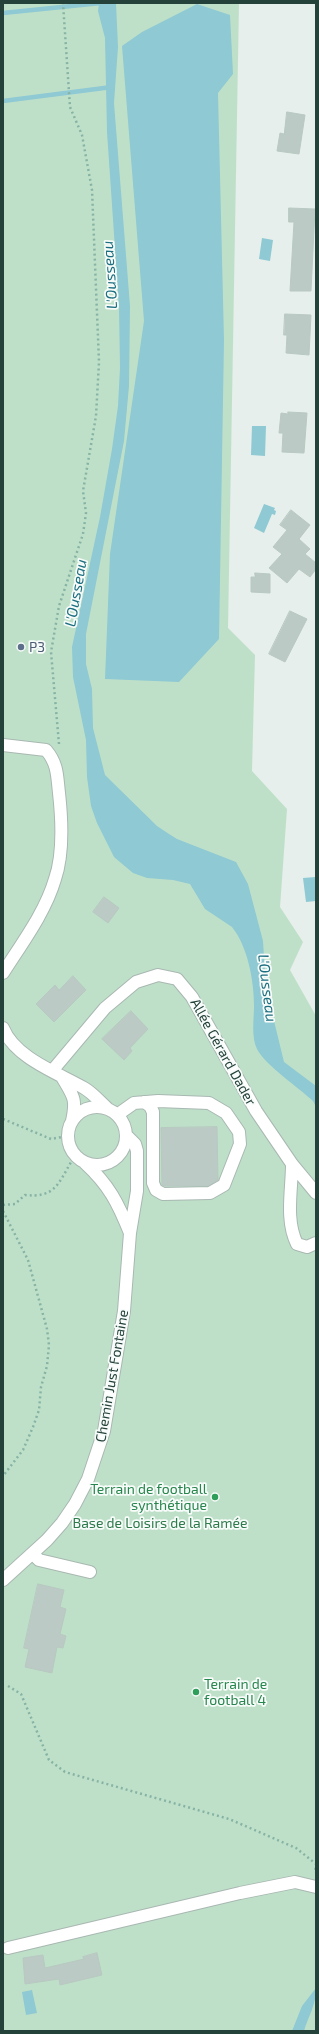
<!DOCTYPE html>
<html>
<head>
<meta charset="utf-8">
<style>
  body { margin:0 }
  #map { position:relative; width:319px; height:2034px; overflow:hidden; background:#e6efeb; font-family:"Exo 2",sans-serif }
  canvas { display:block }
  .frame { position:absolute; inset:0; border:4px solid #24423a; pointer-events:none }
</style>
</head>
<body>
<div id="map">
<canvas width="319" height="2034"></canvas>
<div class="frame"></div>
</div>
<script>
const ctx = document.querySelector('canvas').getContext('2d');
ctx.lineJoin = 'round';
function fill(path, color) {
  ctx.fillStyle = color;
  ctx.fill(path, 'evenodd');
}
function stroke(path, color, width, dash) {
  ctx.strokeStyle = color;
  ctx.lineWidth = width;
  ctx.lineCap = dash ? 'butt' : 'round';
  ctx.setLineDash(dash || []);
  ctx.stroke(path);
}
function write(font, color, halo, rows, align = 'center') {
  ctx.font = font + ' "Exo 2",sans-serif';
  ctx.lineWidth = 3.5;
  ctx.setLineDash([]);
  ctx.textBaseline = 'middle';
  ctx.strokeStyle = halo;
  ctx.fillStyle = color;
  for (const [text, x, y, turn = 0] of rows) {
    ctx.save();
    ctx.translate(x, y);
    ctx.rotate((+turn || 0) * Math.PI / 180);
    ctx.textAlign = isNaN(turn) ? turn : align;
    if (halo) ctx.strokeText(text, 0, 0);
    ctx.fillText(text, 0, 0);
    ctx.restore();
  }
}
const green = new Path2D(`
  M 3,3 L 239,3 L 228,628 L 255,655 L 252,771 L 287,809 L 280,907 L 303,942 L 290,970 L 316,1016 L 316,2031 L 3,2031 Z`);
const water = new Path2D(`
  M 99,3 L 116,3 L 118,47 L 114,103 L 130,306 L 129,386 L 124,441 L 86,634 L 86,664 L 92,689 L 93,728 L 105,775 L 157,826 L 169,834 L 177,839 L 236,862 L 248,884 L 263,941 L 266,988 L 284,1062 L 316,1086 L 316,1107 L 313,1101 C 298,1087 265,1065 257,1049 C 251,1037 254,1019 254,1006 C 254,981 248,947 232,927 L 205,909 L 190,884 L 173,880 L 147,878 L 133,873 L 114,857 L 97,823 L 91,806 L 87,777 L 86,740 L 73,677 L 72,647 L 100,517 L 112,449 L 118,406 L 120,368 L 119,307 L 107,132 L 105,38 L 98,11 Z
  M 197,4 L 230,15 L 233,74 L 218,93 L 224,340 L 219,639 L 179,682 L 105,679 L 110,554 L 144,321 L 122,46 L 142,32 Z
  M 262,238 L 273,240 L 270,261 L 259,259 Z
  M 252,426 L 266,426 L 265,456 L 251,455 Z
  M 264,504 L 275,508 L 274,510 L 276,511 L 275,515 L 272,514 L 264,533 L 254,528 Z
  M 316,877 L 316,901 L 306,902 L 303,878 Z
  M 316,1988 C 316,2006 309,2014 304,2031 L 292,2031 L 302,2006 Z
  M 32,1990 L 37,2013 L 26,2015 L 22,1992 Z`);
const stream = new Path2D(`
  M 3,13 L 101,3
  M 3,101 L 112,87`);
const building = new Path2D(`
  M 287,112 L 305,115 L 299,154 L 277,151 L 280,133 L 284,134 Z
  M 289,208 L 315,209 L 311,291 L 290,291 L 294,222 L 289,222 Z
  M 285,314 L 311,315 L 309,355 L 286,353 L 287,335 L 284,335 Z
  M 288,412 L 307,413 L 304,453 L 282,452 L 283,433 L 279,433 L 281,413 L 288,414 Z
  M 291,510 L 310,525 L 299,539 L 310,549 L 305,554 L 316,563 L 316,569 L 310,577 L 299,569 L 287,583 L 269,568 L 282,554 L 273,547 L 287,530 L 280,525 Z
  M 255,573 L 270,574 L 270,593 L 251,592 L 251,577 L 255,577 Z
  M 290,611 L 307,619 L 285,662 L 269,654 Z
  M 104,897 L 119,908 L 108,923 L 93,912 Z
  M 73,976 L 86,990 L 54,1022 L 36,1004 L 55,985 L 59,990 Z
  M 131,1011 L 148,1029 L 130,1048 L 132,1051 L 124,1060 L 102,1039 Z
  M 217,1127 L 218,1180 L 208,1186 L 165,1186 L 162,1185 L 161,1128 Z
  M 38,1584 L 64,1590 L 60,1607 L 66,1609 L 60,1634 L 66,1636 L 63,1648 L 57,1647 L 52,1673 L 25,1667 L 29,1649 L 24,1648 Z
  M 97,1953 L 102,1975 L 60,1985 L 59,1979 L 25,1984 L 23,1958 L 43,1955 L 45,1968 L 84,1959 L 83,1957 Z`);
const path = new Path2D(`
  M 59,744 L 51,652 L 59,606 L 83,534 L 86,513 L 83,491 L 96,416 L 99,362 L 92,190 L 82,135 L 70,107 L 63,3
  M 3,1119 L 51,1139 L 67,1136
  M 3,1205 L 15,1204 L 25,1195 C 54,1198 58,1185 71,1162
  M 3,1211 L 28,1260 L 47,1329 L 49,1345 L 47,1366 L 41,1387 L 39,1410 L 33,1427 L 23,1450 L 3,1476
  M 8,1686 L 21,1694 L 49,1760 L 65,1772 L 229,1819 L 296,1848 L 316,1864 L 315,1873`);
const minor = new Path2D(`
  M 3,745 L 46,750 C 58,764 57,776 59,793 C 62,820 64,853 55,879 C 45,913 22,943 3,973
  M 3,1028 C 15,1058 58,1073 84,1088 C 93,1093 100,1102 108,1109
  M 52,1071 L 105,1008 L 136,982 L 158,975 L 177,979 L 192,997 L 256,1111 L 292,1164 L 316,1193
  M 62,1077 C 73,1096 77,1098 72,1121
  M68 1136a29 29 0 1 1 58 0a29 29 0 1 1-58 0Z
  M 117,1115 L 134,1103 L 158,1101 L 209,1103 L 226,1113 L 239,1132 L 240,1144 L 224,1185 L 210,1193 L 163,1194 L 156,1190 L 153,1183 L 153,1112 L 150,1106 L 144,1102
  M 85,1163 C 109,1185 118,1203 130,1233
  M 292,1164 C 292,1190 285,1220 297,1244 L 307,1247 L 316,1243
  M 33,1554 L 39,1560 L 90,1572
  M 3,1580 L 47,1540 L 62,1523 L 75,1504 L 88,1479 L 104,1431 L 124,1311 L 130,1233 L 137,1191 L 137,1151 L 135,1144 L 126,1135
  M 8,1948 L 240,1893 L 295,1882 L 316,1887`);
const markers = [
  [21,647,4,"#5c6f8a"],
  [215,1497,4,"#2e9e5b"],
  [196,1692,4,"#2e9e5b"]
];
const serviceNames = [
  ["P3",29,647]
];
const streetNames = [
  ["Allée Gérard Dader",223,1052,61],
  ["Chemin Just Fontaine",112,1376,-80]
];
const leisureNames = [
  ["Terrain de football",207,1489],
  ["synthétique",207,1505],
  ["Terrain de",204,1684,"left"],
  ["football 4",204,1700,"left"]
];
const parkNames = [
  ["Base de Loisirs de la Ramée",160,1523]
];
const waterNames = [
  ["L'Ousseau",110,275,-94],
  ["L'Ousseau",76,593,-80],
  ["L'Ousseau",267,988,83]
];
fill(green, '#bfe0c8');
fill(water, '#8ec9d4');
stroke(stream, '#8ec9d4', 4.5);
fill(building, '#bbcac4');
stroke(building, '#b8c9c2', 1);
stroke(minor, '#a8b8b2', 14);
stroke(path, '#86b3a5', 2.5, [2, 3]);
stroke(minor, '#fff', 12);
for (const [x, y, r, color] of markers) {
  const dot = new Path2D();
  dot.arc(x, y, r, 0, 2 * Math.PI);
  ctx.fillStyle = color;
  ctx.fill(dot);
  stroke(dot, '#f7fbf9', 1.5);
}
write('14px', '#4e5e75', '#f7fbf9', serviceNames, 'left');
write('14px', '#24423a', '#f7fbf9', streetNames);
write('14px', '#27864d', '#f7fbf9', leisureNames, 'right');
write('14px', '#2d7a4b', '#f7fbf9', parkNames);
write('italic 15px', '#1c6f80', '#f7fbf9', waterNames);
</script>
</body>
</html>
